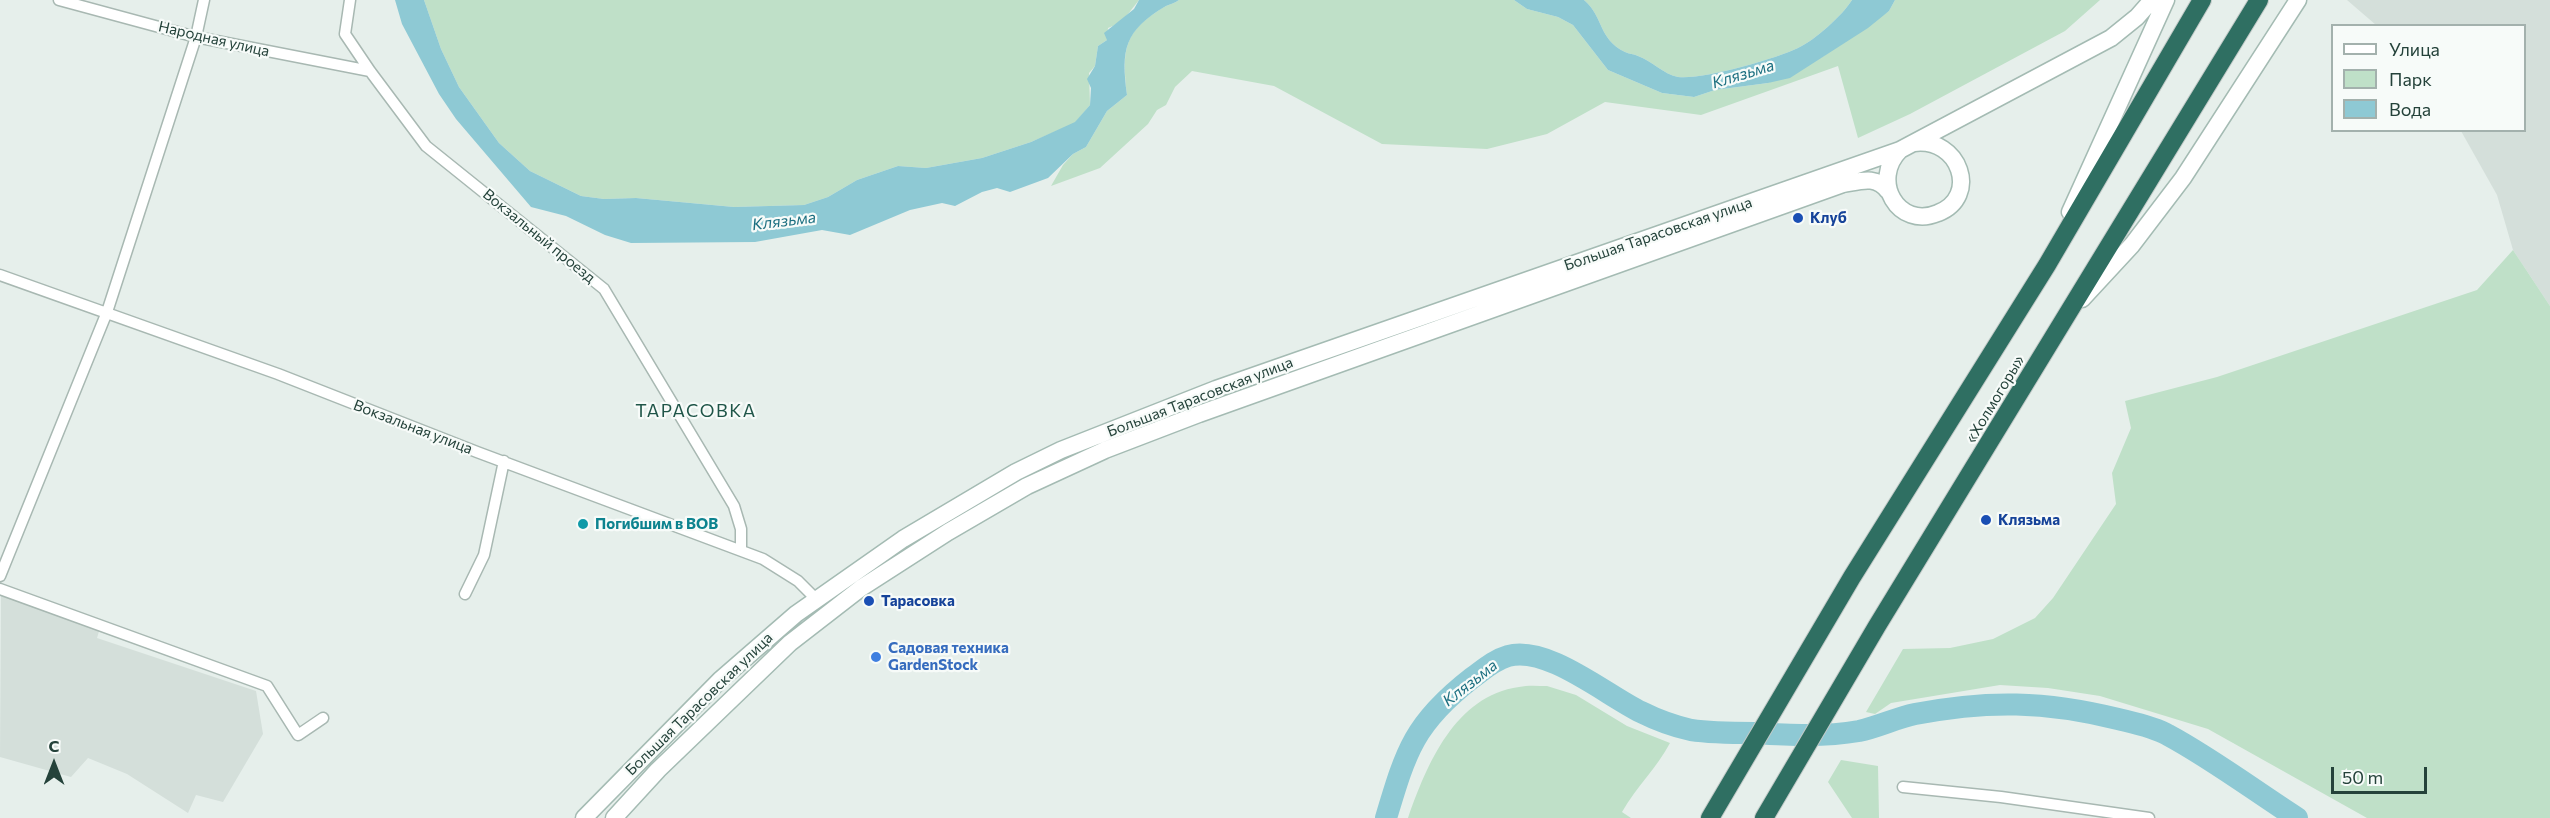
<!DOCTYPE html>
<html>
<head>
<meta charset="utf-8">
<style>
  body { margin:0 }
  #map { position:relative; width:2550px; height:818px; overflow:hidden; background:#e6efeb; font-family:Commissioner,sans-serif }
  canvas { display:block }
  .legend { position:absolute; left:2331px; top:24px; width:195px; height:108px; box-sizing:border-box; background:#f7fbf9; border:2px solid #a3b1ad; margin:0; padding:8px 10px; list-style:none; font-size:18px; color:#24423a }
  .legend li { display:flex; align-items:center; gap:12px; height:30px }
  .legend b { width:30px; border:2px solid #a3b1ad }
  .north { position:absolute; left:24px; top:734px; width:60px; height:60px; -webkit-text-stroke:4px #f7fbf9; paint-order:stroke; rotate:0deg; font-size:16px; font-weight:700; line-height:24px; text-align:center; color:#24423a }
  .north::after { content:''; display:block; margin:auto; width:21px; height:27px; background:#24423a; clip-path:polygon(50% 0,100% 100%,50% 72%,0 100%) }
  .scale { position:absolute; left:2331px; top:767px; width:96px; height:27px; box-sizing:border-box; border:3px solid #24423a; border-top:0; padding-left:8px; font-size:18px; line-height:21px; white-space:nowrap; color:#24423a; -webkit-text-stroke:4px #f7fbf9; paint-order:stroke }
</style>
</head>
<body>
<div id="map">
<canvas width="2550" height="818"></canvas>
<ul class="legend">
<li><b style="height:8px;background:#fff"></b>Улица</li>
<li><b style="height:16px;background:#bfe0c8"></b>Парк</li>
<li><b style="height:16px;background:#8ec9d4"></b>Вода</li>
</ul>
<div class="north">С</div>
<div class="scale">50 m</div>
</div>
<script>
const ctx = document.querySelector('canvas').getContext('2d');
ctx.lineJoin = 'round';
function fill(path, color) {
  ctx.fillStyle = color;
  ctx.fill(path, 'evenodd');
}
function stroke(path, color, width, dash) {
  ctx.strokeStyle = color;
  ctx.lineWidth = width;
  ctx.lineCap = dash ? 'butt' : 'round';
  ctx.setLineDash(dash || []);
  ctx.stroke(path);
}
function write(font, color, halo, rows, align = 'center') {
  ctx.font = font + ' Commissioner,sans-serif';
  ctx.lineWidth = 4.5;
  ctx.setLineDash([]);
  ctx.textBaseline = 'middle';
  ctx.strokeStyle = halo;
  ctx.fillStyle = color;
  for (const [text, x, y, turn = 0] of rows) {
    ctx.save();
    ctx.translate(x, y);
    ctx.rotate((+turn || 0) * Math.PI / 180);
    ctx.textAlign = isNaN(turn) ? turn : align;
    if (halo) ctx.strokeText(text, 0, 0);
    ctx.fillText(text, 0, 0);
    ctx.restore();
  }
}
const built = new Path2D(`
  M 2347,0 L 2550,0 L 2550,306 L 2513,250 L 2497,195 L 2461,131 L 2524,130 L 2524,26 L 2376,25 Z
  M 1,596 L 100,628 L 97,638 L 256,691 L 263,734 L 223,802 L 196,795 L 188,813 L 127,774 L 88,758 L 71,777 L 0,757 Z`);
const green = new Path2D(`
  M 424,0 L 1139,0 C 1130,11 1123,23 1108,28 L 1107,40 L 1098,46 L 1095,66 L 1089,73 L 1090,105 L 1075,123 L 1031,142 L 982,158 L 926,168 L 898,166 L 857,180 L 828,197 L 804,205 L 734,207 L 636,198 L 604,199 L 581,196 L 530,171 L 499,143 L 459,87 L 441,49 Z
  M 1179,0 L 1514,0 L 1527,9 L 1558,17 L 1573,25 L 1608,70 L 1662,93 L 1694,97 L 1715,90 L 1768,83 L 1822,57 L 1889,11 L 1895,0 L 2100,0 L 2065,31 L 1910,114 L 1858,138 L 1838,66 L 1701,115 L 1605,102 L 1547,134 L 1487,149 L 1382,144 L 1274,86 L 1192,71 L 1175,87 L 1166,105 L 1157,110 L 1148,124 L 1100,168 L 1051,186 L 1063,165 L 1073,154 L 1086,147 L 1107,111 L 1127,95 C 1122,49 1123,31 1166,6 C 1170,4 1175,3 1179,0 Z
  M 1584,0 L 1852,0 C 1842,16 1815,40 1798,48 C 1775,59 1702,80 1678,77 C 1663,74 1652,61 1638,56 C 1634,54 1629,54 1625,52 C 1598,39 1604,17 1584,0 Z
  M 2513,250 L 2550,306 L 2550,818 L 2367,818 L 2208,729 L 2100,696 L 2048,688 L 2000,685 L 1891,703 L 1875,714 L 1866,712 L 1903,649 L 1950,648 L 1993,639 L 2035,618 L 2053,598 L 2116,504 L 2112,473 L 2131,428 L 2125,401 L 2217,377 L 2477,290 Z
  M 1547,686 L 1576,695 L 1627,726 L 1670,743 C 1657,768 1636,787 1622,812 L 1631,818 L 1408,818 C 1427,764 1455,696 1519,687 C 1528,685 1538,686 1547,686 Z
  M 1841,760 L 1878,766 L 1879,818 L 1852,818 L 1828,782 Z`);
const water = new Path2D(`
  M 395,0 L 424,0 L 441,49 L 459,87 L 499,143 L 530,171 L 581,196 L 604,199 L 636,198 L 734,207 L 804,205 L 828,197 L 857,180 L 898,166 L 926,168 L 982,158 L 1031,142 L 1075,122 L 1090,105 L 1091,88 L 1087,79 L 1095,66 L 1098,46 L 1107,40 L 1104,33 L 1134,9 L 1139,0 L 1179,0 C 1175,3 1170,4 1166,6 C 1124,31 1121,49 1127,95 L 1107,111 L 1086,147 L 1073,154 L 1048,178 L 1010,192 L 997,188 L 982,192 L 955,206 L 942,203 L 910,210 L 850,235 L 822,230 L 755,242 L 631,243 L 605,235 L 566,216 L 531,207 L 456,119 L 439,94 L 402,24 Z
  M 1514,0 L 1584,0 C 1604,17 1598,39 1625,52 C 1629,54 1634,54 1638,56 C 1652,61 1663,74 1678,77 C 1702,80 1775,59 1798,48 C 1815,40 1842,16 1852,0 L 1895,0 L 1889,11 L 1868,28 L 1790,78 L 1768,83 L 1715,90 L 1694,97 L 1662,93 L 1608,70 L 1573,25 L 1558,17 L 1527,9 Z`);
const river = new Path2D(`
  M 1386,818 C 1406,751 1414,723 1472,678 C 1483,670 1494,660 1508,656 C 1547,645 1606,695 1641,712 C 1657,720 1673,726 1691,730 C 1711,733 1733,733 1754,733 C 1788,735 1825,737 1859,731 C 1878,727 1896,718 1915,714 C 1988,700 2045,701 2118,719 C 2134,723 2154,727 2168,735 C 2211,758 2255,791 2297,818`);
const street = new Path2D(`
  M 59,0 L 196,37 L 370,71
  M 350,0 L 345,34 L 370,71 L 426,146 L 604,289 L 734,506 L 741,529 L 741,550
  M 0,275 L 278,374 L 477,452 L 763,559 L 798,581 L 816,599
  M 0,576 L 107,312 L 196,37 L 204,0
  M 0,589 L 267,686 L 298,735 L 323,718
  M 465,594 L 484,555 L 504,461
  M 1903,787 L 2001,797 L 2149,818`);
const secondary = new Path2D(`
  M 1900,150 C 1870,180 1898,230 1938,213 C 1980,197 1960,137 1914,143
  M 2070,212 L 2166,0
  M 2082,299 L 2132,245 L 2183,178 L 2298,0
  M 584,818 L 720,680 L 796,614 L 903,539 L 1016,472 L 1061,450 L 1216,389 L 1900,150 L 2111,38 L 2137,17 L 2152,0
  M 614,818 L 658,770 L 790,643 L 861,588 L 948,532 L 1027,486 L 1105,450 L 1199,414 L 1843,184 C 1861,181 1876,175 1888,191`);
const highway = new Path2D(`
  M 1710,818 L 1852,577 L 2047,265 L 2202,0
  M 1764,818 L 1877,626 L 2259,0`);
const markers = [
  [1798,218,6,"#1a4fb4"],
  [1986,520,6,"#1a4fb4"],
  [583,524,6,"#0f9aa8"],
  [869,601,6,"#1a4fb4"],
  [876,657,6,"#3f7fe0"]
];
const streetNames = [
  ["Народная улица",214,39,13],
  ["Большая Тарасовская улица",1658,234,-19],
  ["Вокзальный проезд",539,236,39],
  ["Большая Тарасовская улица",1200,397,-21],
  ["«Холмогоры»",1995,399,-59],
  ["Вокзальная улица",413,427,21],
  ["Большая Тарасовская улица",699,704,-44]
];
const transitNames = [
  ["Клуб",1810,218],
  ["Клязьма",1998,520],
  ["Тарасовка",881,601]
];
const cultureNames = [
  ["Погибшим в ВОВ",595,524]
];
const shopNames = [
  ["Садовая техника",888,648],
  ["GardenStock",888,665]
];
const waterNames = [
  ["Клязьма",1743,74,-17],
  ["Клязьма",784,221,-7],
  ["Клязьма",1470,683,-38]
];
const quarterNames = [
  ["ТАРАСОВКА",696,411]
];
fill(built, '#d4dfda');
fill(green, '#bfe0c8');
fill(water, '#8ec9d4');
stroke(river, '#8ec9d4', 22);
stroke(street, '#a8b8b2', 13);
stroke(secondary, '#a4bbb3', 19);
stroke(highway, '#c2cac8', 20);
stroke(street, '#fff', 10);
stroke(secondary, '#fff', 16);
stroke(highway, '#2f6f62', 18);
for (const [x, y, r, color] of markers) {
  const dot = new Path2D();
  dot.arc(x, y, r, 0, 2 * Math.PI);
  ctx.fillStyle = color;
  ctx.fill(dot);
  stroke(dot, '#f7fbf9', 2);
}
write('15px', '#24423a', '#f7fbf9', streetNames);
write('bold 15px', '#164399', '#f7fbf9', transitNames, 'left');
write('bold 15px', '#0d838f', '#f7fbf9', cultureNames, 'left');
write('bold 15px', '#366cbe', '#f7fbf9', shopNames, 'left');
write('italic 16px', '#1c6f80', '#f7fbf9', waterNames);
ctx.letterSpacing = '1.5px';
write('18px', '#1f5548', '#f7fbf9', quarterNames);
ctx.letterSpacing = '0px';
</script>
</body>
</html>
